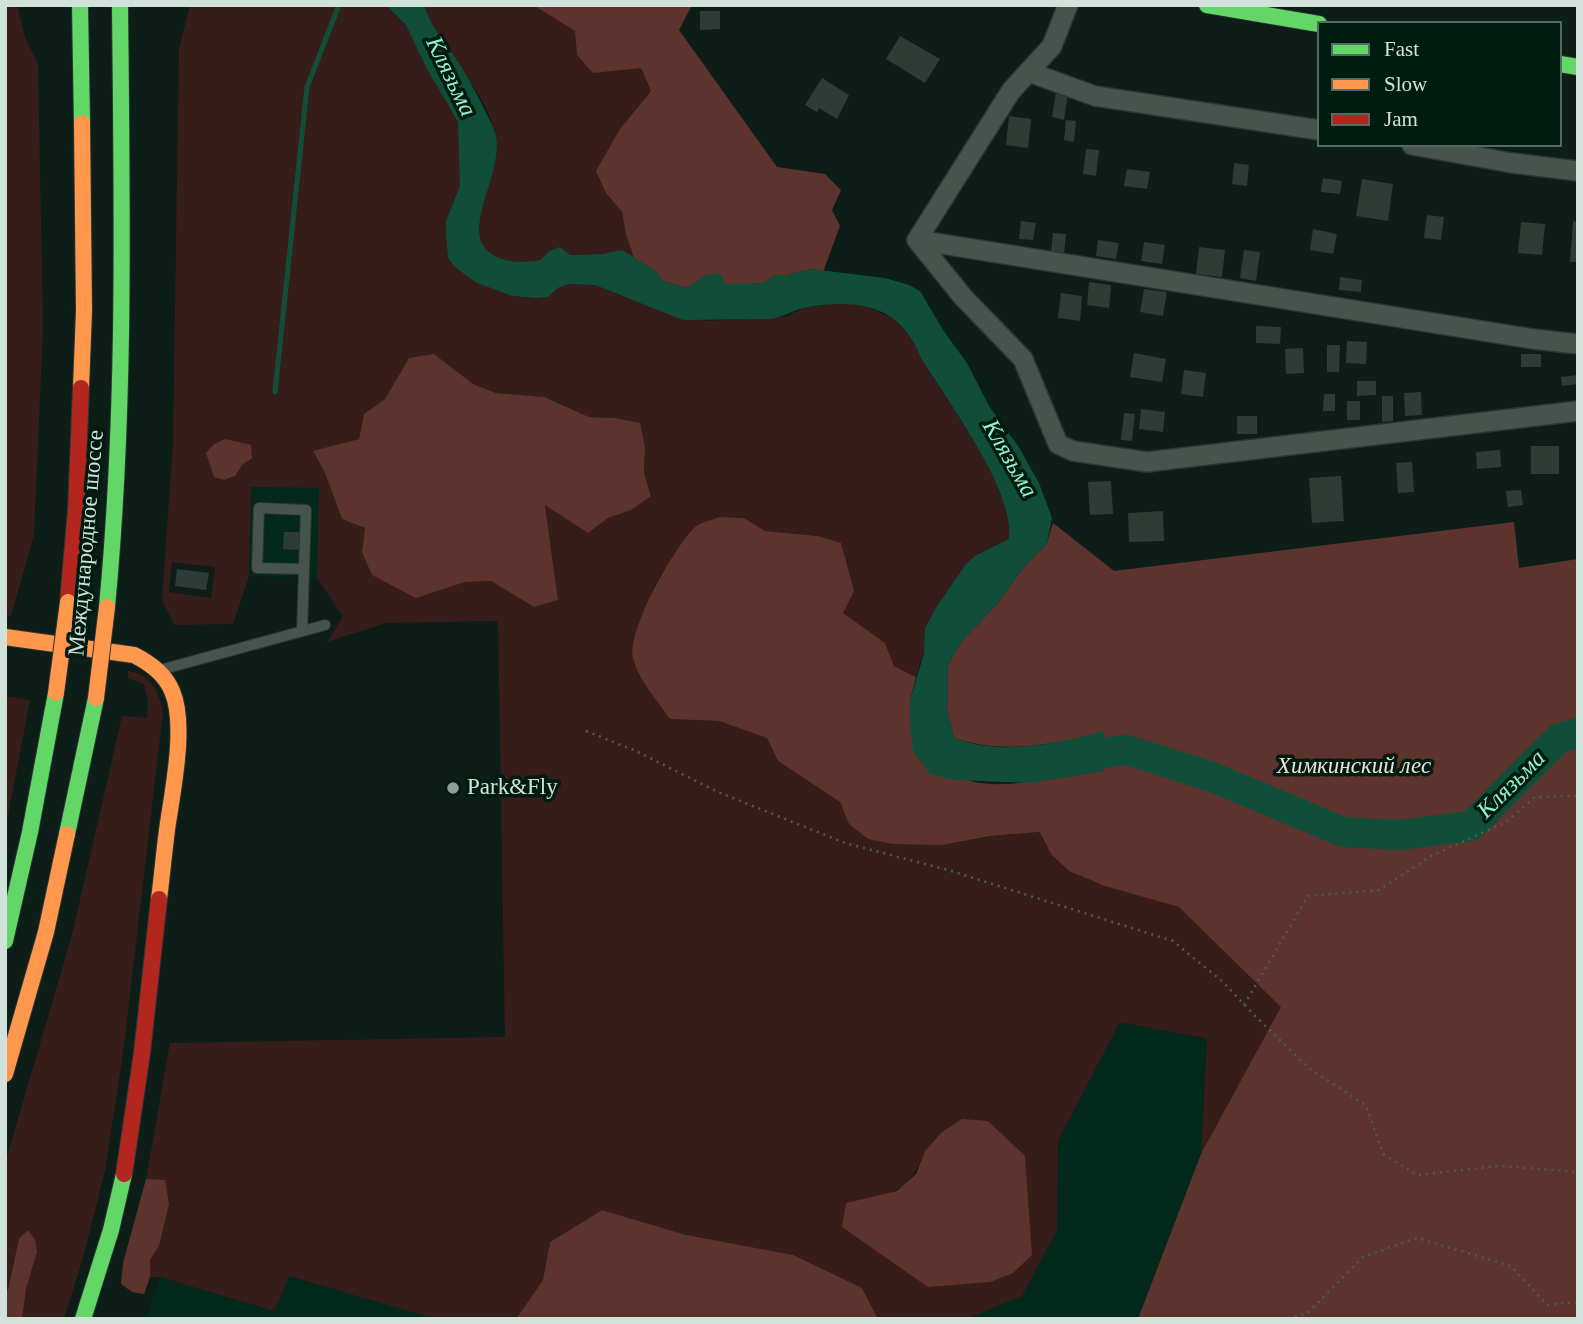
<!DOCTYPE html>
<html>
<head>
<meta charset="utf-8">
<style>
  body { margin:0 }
  #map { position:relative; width:1583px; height:1324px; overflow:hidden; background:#0d1d17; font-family:"Times New Roman",serif }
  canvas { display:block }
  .frame { position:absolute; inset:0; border:7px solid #d1e2da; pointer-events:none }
  .legend { position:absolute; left:1317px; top:21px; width:245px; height:126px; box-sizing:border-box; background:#001b10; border:2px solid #546b61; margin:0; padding:9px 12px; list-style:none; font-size:21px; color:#d1e2da }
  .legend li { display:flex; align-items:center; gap:14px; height:35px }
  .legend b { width:35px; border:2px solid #546b61 }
</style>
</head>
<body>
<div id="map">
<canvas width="1583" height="1324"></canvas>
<div class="frame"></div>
<ul class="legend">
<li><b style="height:9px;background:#63d668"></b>Fast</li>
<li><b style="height:9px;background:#ff974d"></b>Slow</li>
<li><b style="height:9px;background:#b3261e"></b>Jam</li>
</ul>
</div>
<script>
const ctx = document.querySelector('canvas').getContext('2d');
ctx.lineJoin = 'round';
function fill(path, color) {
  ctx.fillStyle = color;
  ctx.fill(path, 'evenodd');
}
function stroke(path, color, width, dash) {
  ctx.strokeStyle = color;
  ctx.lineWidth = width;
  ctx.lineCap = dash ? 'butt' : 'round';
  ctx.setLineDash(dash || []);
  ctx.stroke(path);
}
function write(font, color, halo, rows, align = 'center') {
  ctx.font = font + ' "Times New Roman",serif';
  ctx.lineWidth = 7;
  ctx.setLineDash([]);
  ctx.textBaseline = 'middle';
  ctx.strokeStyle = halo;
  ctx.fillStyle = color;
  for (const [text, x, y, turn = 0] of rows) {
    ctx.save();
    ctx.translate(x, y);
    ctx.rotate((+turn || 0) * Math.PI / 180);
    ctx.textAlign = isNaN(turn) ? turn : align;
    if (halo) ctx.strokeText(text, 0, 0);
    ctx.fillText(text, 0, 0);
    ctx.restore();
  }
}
const built = new Path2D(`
  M 251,487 L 320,488 L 317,578 L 249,576 Z
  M 1120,1022 L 1207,1039 L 1201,1154 L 1138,1319 L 966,1319 L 1022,1295 L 1057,1230 L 1058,1141 Z
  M 288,1276 L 433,1317 L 436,1319 L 145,1319 L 160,1277 L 273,1311 Z`);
const green = new Path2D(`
  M 5,5 L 17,5 L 26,40 L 38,64 L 43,328 L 34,535 L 11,616 L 5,615 Z
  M 190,5 L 383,5 L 389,8 L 406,25 L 427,69 L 458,122 L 461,174 L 460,186 L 447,221 L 448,258 L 477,283 L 512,296 L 536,298 L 548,297 L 558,288 L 570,284 L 595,285 L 619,295 L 707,321 L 784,317 L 806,307 L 854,303 L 866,306 L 894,319 L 910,337 C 917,347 922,359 928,370 C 954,411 1014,491 1009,539 L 975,556 L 966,564 L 937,606 L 916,677 L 894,666 L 885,643 L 843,613 L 818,536 L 765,531 L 744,518 L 720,517 L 697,525 L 680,545 L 655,585 L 637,632 L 669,719 L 719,721 L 767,738 L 778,761 L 840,802 L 849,824 L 942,845 L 990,836 L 1041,832 C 1057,865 1071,874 1105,885 L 1047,543 L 1053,523 L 1114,571 L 1514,522 L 1519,568 L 1578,559 L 1578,1319 L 1138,1319 L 1201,1154 L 1207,1039 L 1120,1022 L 1058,1141 L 1057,1230 L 1022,1296 L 966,1319 L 878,1319 L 862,1288 L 602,1210 L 550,1242 L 543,1280 L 516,1319 L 436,1319 L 289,1276 L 274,1311 L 160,1277 L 150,1277 L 150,1260 L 159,1246 L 146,1179 L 170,1043 L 505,1037 L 498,621 L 386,623 L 327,642 L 343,616 L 317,578 L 319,488 L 251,487 L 249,576 L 233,624 L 175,625 L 162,601 L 173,442 L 179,49 ZM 434,355 L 473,384 L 496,393 L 544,397 L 589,417 L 615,418 L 645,447 L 644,473 L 651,495 L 631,510 L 608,518 L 588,533 L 545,504 L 558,600 L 534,607 L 491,581 L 465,582 L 416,597 L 362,552 L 365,528 L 342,519 L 325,473 L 313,452 L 359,439 L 364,414 L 385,399 L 409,358 ZM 172,562 L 215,567 L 211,598 L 169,592 ZM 925,1151 L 928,1287 L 847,1203 C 890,1193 907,1197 925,1151 Z
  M 424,5 L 533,5 L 575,31 L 577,55 L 641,68 L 651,91 L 620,129 L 606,193 L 622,212 L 626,235 L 634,258 L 622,250 L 602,254 L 570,255 L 549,251 L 541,260 C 522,263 495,265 483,245 C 466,218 503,169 496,136 C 485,86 440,52 424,5 Z
  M 128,671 C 151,674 159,691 163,712 L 124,1046 L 105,1171 L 83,1258 L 64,1319 L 22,1319 L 26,1289 L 37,1252 L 5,1293 L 5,1163 L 72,935 L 122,716 L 147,718 L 148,701 L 144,684 L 128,678 Z
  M 5,696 L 30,700 L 5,831 Z`);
const forest = new Path2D(`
  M 533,5 L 692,5 L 679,30 L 777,167 L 825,174 L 841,190 L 832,210 L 840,226 L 823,272 L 811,269 L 787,275 L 775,275 L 764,283 L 687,288 L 663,281 L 656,271 L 634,258 L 626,235 L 622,212 L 606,193 L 596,171 L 620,129 L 651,91 L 641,68 L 593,73 L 577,55 L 575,31 Z
  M 434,354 L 473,384 L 496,393 L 544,397 L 589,417 L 615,418 L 640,423 L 645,447 L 644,473 L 651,496 L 631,510 L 608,518 L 588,533 L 545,505 L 558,600 L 534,607 L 491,581 L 465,582 L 416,598 L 372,575 L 362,552 L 365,528 L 342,519 L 325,473 L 313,451 L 359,439 L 364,414 L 385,399 L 409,358 Z
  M 225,439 L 251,445 L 252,458 L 242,465 L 235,476 L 224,480 L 214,477 L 206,453 L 214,444 Z
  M 720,517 L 744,518 L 765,531 L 818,536 L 841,543 L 854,591 L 843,613 L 885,643 L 894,666 L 916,677 L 910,701 L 910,726 C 928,743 945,764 965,778 C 988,794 1076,774 1104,771 L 1104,732 C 1055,744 1003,755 954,738 L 947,710 L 948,665 L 962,641 L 997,604 L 1023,568 L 1047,543 L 1053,523 L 1114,571 L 1514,522 L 1519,568 L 1578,559 L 1578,1319 L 1138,1319 L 1201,1154 L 1281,1007 L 1179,907 L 1105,886 L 1069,871 L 1051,854 L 1040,832 L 990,836 L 942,845 L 893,844 L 868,839 L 849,824 L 840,802 L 778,761 L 767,738 L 719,721 L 670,719 C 657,700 639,681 633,658 C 627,630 674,547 695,527 C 701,522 712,520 720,517 Z
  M 962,1119 L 988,1121 L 1025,1156 L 1032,1255 L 1013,1273 L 990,1282 L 928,1287 L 842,1227 L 846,1203 L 897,1191 L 916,1174 L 925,1151 L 942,1132 Z
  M 146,1179 L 165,1180 L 169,1204 L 159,1246 L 150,1260 L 150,1277 L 144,1294 L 132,1292 L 121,1284 L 123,1263 Z
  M 602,1210 L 686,1235 L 793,1255 L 862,1288 L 878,1319 L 516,1319 L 543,1280 L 550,1242 Z
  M 28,1230 L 35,1240 L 37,1252 L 26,1289 L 22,1319 L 5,1319 L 5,1293 L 8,1290 L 19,1239 Z`);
const water = new Path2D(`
  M 383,5 L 424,5 C 430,24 442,39 454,56 C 466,73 476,92 485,111 C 489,119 494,127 496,136 C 503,169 468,220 483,245 C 495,264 522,263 541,260 L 549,251 L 560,247 L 570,255 L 602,254 L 622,250 L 656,271 L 663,281 L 687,288 L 707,274 L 720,274 L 726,284 L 764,283 L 775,275 L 787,275 L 811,269 L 885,278 L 909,285 L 920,291 L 945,333 L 967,363 L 989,406 L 1020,449 L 1039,483 L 1052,518 L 1047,543 L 1023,568 L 997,604 L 962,641 L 948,665 L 947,710 L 954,738 C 1001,756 1056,744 1104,731 L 1104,771 L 1030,783 L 955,780 L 930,774 L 913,751 L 910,726 L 910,701 L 924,653 L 925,628 L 937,606 L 966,564 L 975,556 L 1009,539 C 1015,490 947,401 921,358 C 900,304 858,299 808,307 C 795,309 784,317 771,319 L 683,320 L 595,285 L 569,284 L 558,288 L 548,297 L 536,298 L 512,296 L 477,283 L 456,268 L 448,258 L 446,234 L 446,221 L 460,186 L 458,122 L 427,69 L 406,25 L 389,8 Z`);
const stream = new Path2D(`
  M 275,392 L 307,87 L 339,5`);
const river = new Path2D(`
  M 1064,757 L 1127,750 L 1212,777 L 1343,832 L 1399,835 L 1471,826 L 1559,738 L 1578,733`);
const building = new Path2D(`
  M 700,11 L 720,11 L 720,29 L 700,30 Z
  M 900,36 L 940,59 L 925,83 L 886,59 Z
  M 822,78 L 849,95 L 837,119 L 819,108 L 817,112 L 805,105 Z
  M 1056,91 L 1068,93 L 1064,120 L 1052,117 Z
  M 1009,116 L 1031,119 L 1028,148 L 1006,145 Z
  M 1066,120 L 1076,121 L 1074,142 L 1064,140 Z
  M 1086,149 L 1099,150 L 1096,176 L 1083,174 Z
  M 1234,163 L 1249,165 L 1247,186 L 1232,184 Z
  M 1127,169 L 1150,172 L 1147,189 L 1124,186 Z
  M 1323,178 L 1342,181 L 1340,194 L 1321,192 Z
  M 1362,179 L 1393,184 L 1388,221 L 1356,216 Z
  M 1427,215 L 1444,217 L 1441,240 L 1424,238 Z
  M 1021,221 L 1036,223 L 1033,240 L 1019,239 Z
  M 1573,221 L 1578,222 L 1578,262 L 1570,262 Z
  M 1521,222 L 1545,224 L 1542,255 L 1518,253 Z
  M 1313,229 L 1337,234 L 1333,254 L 1310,250 Z
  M 1053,233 L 1066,234 L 1064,254 L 1051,252 Z
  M 1098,240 L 1119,243 L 1116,259 L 1096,256 Z
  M 1144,242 L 1165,245 L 1162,264 L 1141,261 Z
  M 1199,247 L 1225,250 L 1222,277 L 1196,274 Z
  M 1244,250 L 1260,252 L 1256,281 L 1240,278 Z
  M 1340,277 L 1362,280 L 1361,292 L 1339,290 Z
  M 1089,282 L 1111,285 L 1109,308 L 1087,305 Z
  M 1144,289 L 1167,292 L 1163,316 L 1140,312 Z
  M 1061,293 L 1082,296 L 1080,321 L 1058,318 Z
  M 1256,326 L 1281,327 L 1280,344 L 1256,343 Z
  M 1347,341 L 1367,342 L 1366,364 L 1346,363 Z
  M 1327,345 L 1340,345 L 1339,372 L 1327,372 Z
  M 1303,348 L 1304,373 L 1286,374 L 1285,349 Z
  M 1134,353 L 1166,359 L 1162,382 L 1130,377 Z
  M 1521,354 L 1541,354 L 1541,367 L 1521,367 Z
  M 1184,370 L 1206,373 L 1203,397 L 1181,394 Z
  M 1578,375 L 1578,384 L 1562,386 L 1561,377 Z
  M 1357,381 L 1376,381 L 1376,395 L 1357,396 Z
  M 1421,392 L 1422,415 L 1405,416 L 1404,393 Z
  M 1324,394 L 1335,394 L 1335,411 L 1323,411 Z
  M 1382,396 L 1393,396 L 1393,421 L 1382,422 Z
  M 1347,401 L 1360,401 L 1360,420 L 1347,420 Z
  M 1141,409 L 1165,412 L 1163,432 L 1139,429 Z
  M 1124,413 L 1135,414 L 1132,441 L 1121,440 Z
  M 1237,416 L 1257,416 L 1257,434 L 1237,434 Z
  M 1531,446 L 1559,446 L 1559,474 L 1531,474 Z
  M 1500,450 L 1501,467 L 1477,469 L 1476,452 Z
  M 1412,462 L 1414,492 L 1398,493 L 1396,463 Z
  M 1341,476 L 1344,521 L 1312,523 L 1309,478 Z
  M 1111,481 L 1113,514 L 1090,515 L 1088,482 Z
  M 1521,490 L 1523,505 L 1508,507 L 1506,491 Z
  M 1163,511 L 1164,541 L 1129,542 L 1128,513 Z
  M 284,532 L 300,532 L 299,550 L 283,549 Z
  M 177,569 L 209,573 L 206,590 L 175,586 Z`);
const path = new Path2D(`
  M 586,731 L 636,751 L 718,792 L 845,843 L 948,870 L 1173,941 L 1223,982 L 1253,1014 L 1310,1069 L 1366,1105 L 1383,1154 L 1417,1175 L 1501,1166 L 1578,1172
  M 1244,1005 L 1308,896 L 1379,890 L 1433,855 L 1506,822 L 1535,797 L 1578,796
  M 1288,1319 L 1308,1313 L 1363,1257 L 1417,1238 L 1511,1266 L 1547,1305 L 1578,1302`);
const lane = new Path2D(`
  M 302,631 L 306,510 L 259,508 L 257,568 L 304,569
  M 160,670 L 325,625`);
const street = new Path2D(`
  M 1029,72 L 1095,96 L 1319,130
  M 1412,145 L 1512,163 L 1578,171
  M 917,240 L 963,297 L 1023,359 L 1058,444 L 1073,451 L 1147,462 L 1578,411
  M 917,240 L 1533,339 L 1578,344
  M 917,240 L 1011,91 L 1052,46 L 1068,5`);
const fast = new Path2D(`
  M 80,5 L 82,123
  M 1207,5 L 1319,24
  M 1560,64 L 1578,67
  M 107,607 C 126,407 122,206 120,5
  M 67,834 L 96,698
  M 5,941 L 30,832 L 56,693
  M 83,1319 L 111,1230 L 124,1174`);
const slow = new Path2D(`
  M 81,388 L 84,311 L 82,123
  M 5,637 L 134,655 C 150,663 165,674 172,691 C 187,725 172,793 167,830 C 164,853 162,876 159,899
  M 5,1074 L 46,932 L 67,834`);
const jam = new Path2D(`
  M 68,602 L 76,510 L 81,388
  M 124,1174 L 142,1053 L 159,899`);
const slowBridge = new Path2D(`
  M 56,693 L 68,602
  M 96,698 L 107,607`);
const markers = [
  [453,788,7,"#8c9d96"]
];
const streetNames = [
  ["Международное шоссе",87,543,-85]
];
const parkNames = [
  ["Химкинский лес",1354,767]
];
const poiNames = [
  ["Park&Fly",467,788]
];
const waterNames = [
  ["Клязьма",450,77,64],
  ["Клязьма",1009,459,60],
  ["Клязьма",1512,785,-45]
];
fill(built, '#03281c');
fill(green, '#371d1a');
fill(forest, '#5d332e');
fill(water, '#114e3a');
stroke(stream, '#114e3a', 5);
stroke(river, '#114e3a', 30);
fill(building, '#2e3c36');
stroke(lane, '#2c3733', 12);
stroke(street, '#2c3733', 22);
stroke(fast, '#2c3733', 18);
stroke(slow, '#2c3733', 18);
stroke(jam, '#2c3733', 18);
stroke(path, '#4f5a56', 2.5, [2, 5]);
stroke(lane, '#47534d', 10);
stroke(street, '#47534d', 19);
stroke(fast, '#63d668', 16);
stroke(slow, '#ff974d', 16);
stroke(jam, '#b3261e', 16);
stroke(slowBridge, '#2c3733', 18, []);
stroke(slowBridge, '#ff974d', 16);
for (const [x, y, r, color] of markers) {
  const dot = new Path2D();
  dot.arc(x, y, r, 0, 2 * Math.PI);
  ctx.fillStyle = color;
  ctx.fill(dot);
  stroke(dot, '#001b10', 2.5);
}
write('23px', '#d1e2da', '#001b10', streetNames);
write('italic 23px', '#f2dfdd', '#001b10', parkNames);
write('23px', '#d1e2da', '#001b10', poiNames, 'left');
write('italic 24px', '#93f1ca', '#001b10', waterNames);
</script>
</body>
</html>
